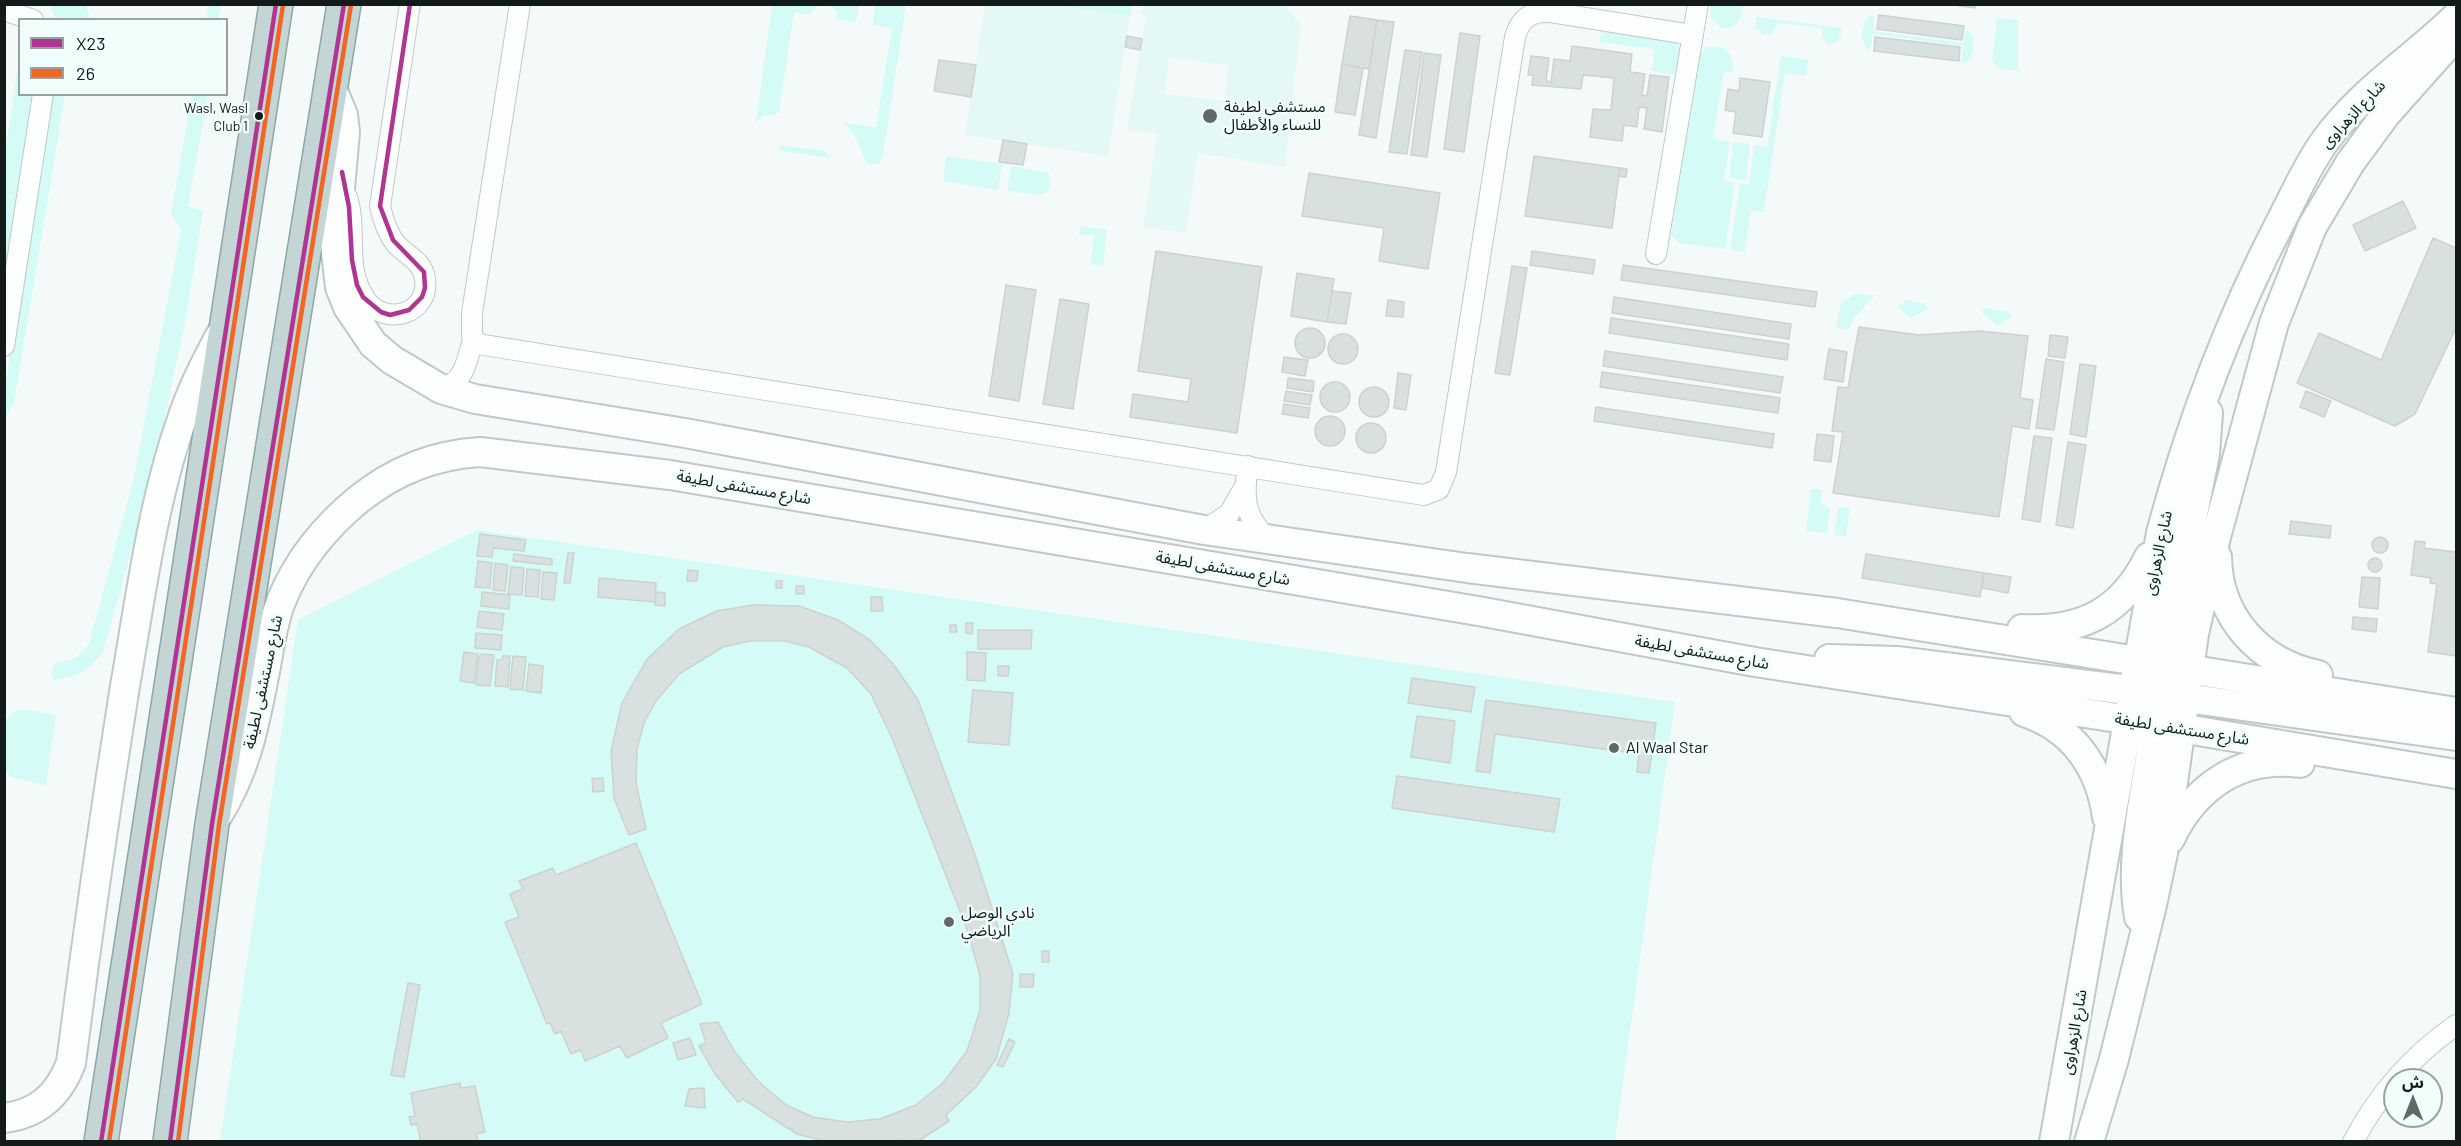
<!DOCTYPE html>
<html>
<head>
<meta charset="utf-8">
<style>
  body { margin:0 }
  #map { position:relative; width:2461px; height:1146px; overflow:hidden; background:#f4fafa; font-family:Barlow,"Noto Sans Arabic",sans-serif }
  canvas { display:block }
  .frame { position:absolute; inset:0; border:6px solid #121b1a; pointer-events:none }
  .legend { position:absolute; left:18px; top:18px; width:210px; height:78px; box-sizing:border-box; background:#f0fefc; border:2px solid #97a3a2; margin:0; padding:8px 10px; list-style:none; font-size:18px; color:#121b1a }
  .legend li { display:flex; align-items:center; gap:12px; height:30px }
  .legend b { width:30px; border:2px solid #97a3a2 }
  .north { position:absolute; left:2383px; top:1068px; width:60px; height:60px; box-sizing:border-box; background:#f0fefc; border:2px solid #97a3a2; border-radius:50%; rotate:0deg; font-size:16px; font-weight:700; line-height:24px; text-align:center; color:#121b1a }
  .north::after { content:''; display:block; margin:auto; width:21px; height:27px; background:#616968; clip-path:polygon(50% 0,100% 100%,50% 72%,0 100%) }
</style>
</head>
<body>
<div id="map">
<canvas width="2461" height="1146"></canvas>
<div class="frame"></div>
<ul class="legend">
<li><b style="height:8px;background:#b03593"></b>X23</li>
<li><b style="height:8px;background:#f26522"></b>26</li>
</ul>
<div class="north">ش</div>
</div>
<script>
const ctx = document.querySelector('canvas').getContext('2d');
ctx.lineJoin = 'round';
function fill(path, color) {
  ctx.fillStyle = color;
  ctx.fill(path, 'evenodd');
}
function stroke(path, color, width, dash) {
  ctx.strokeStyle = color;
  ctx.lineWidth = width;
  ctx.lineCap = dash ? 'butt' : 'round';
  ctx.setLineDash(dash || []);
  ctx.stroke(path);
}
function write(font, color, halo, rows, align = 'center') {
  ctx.font = font + ' Barlow,"Noto Sans Arabic",sans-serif';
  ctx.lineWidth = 5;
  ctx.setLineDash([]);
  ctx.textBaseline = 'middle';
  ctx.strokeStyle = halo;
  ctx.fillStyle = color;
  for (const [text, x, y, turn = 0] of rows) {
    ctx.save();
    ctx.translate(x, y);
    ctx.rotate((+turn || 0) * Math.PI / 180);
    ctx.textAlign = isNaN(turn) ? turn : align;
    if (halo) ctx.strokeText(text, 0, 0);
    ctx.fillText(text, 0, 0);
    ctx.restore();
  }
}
const built = new Path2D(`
  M 985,5 L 1070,5 L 1070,7 L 1130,16 L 1108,156 L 965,135 Z
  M 1142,5 L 1284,5 L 1301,25 L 1285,167 L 1198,153 L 1186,233 L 1143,227 L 1157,134 L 1127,130 L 1146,15 L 1141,14 ZM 1169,58 L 1228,65 L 1224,101 L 1165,94 Z`);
const green = new Path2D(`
  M 1070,4 L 1132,4 L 1132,5 L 1130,16 L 1069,7 Z
  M 45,5 L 86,5 L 90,19 L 56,19 L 51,7 Z
  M 209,5 L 221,5 L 218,19 L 206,19 Z
  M 772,5 L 817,5 L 810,15 L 794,12 L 779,113 L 763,117 L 756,122 Z
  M 829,5 L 859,5 L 856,22 L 836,19 L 836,12 Z
  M 875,5 L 906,5 L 883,156 L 878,164 L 868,164 L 865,160 L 856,138 L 844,123 L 876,127 L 892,28 L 873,25 Z
  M 1711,5 L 1743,5 C 1741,18 1738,30 1721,28 L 1710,16 Z
  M 1870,16 L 1874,16 L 1873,31 L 1963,43 L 1966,29 L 1974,37 L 1972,57 L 1966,63 L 1961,63 L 1963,46 L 1873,34 L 1870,51 L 1867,49 C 1859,40 1861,24 1870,16 Z
  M 1756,17 L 1842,28 L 1841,36 L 1836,43 L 1827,44 L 1822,37 L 1822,28 L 1778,23 L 1772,34 L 1763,35 L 1756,27 Z
  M 1997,18 L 2018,20 L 2018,71 L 1999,69 L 1992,61 Z
  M 1601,31 L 1677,43 L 1682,52 L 1679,75 L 1652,71 L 1654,49 L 1600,42 Z
  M 1707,47 C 1729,44 1732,54 1734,73 L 1724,72 L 1713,139 L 1730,142 L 1724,181 L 1735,183 L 1725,249 L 1679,243 L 1671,235 L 1697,58 Z
  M 1781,56 L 1809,60 L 1806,76 L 1785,73 L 1764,212 L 1751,210 L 1745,252 L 1730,249 L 1740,184 L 1749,184 L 1754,145 L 1767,147 Z
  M 19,59 L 20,94 L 33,95 L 5,280 L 5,152 Z
  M 49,95 L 65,95 L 14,403 L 5,418 L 4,395 Z
  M 192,95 L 208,95 L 188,206 L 203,211 L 186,317 L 153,474 L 103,652 C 87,673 79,676 53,680 L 51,672 L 55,663 L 77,657 L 89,644 L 133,482 L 181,230 L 171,214 Z
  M 1733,142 L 1750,144 L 1746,180 L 1729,178 Z
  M 779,145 L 825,151 L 831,158 L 780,151 Z
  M 946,156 L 1002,164 L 998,190 L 943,181 Z
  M 1011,166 L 1048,173 L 1051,182 L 1049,190 L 1041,195 L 1007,191 Z
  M 1080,226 L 1107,230 L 1103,266 L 1091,264 L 1094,236 L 1079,234 Z
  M 1855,294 L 1875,295 L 1854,318 L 1848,330 L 1836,328 L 1841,303 Z
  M 1908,300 L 1923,303 L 1929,308 L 1911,318 L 1898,307 Z
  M 1987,308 L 2009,312 L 2012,316 L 1997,326 L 1982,312 L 1983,309 Z
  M 1811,489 L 1822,490 L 1821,502 L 1830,509 L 1827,533 L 1806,531 Z
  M 1838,507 L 1850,508 L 1846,536 L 1834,535 Z
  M 477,530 L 1675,702 L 1615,1141 L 220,1142 L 298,620 Z
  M 23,709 L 56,715 L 46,786 L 12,777 L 5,771 L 5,720 L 15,711 Z`);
const building = new Path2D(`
  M 1947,4 L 1975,4 L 1975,8 Z
  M 1879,15 L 1964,26 L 1962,40 L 1877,29 Z
  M 1350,16 L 1377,20 L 1369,69 L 1342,64 Z
  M 1377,20 L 1394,22 L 1376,138 L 1359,135 Z
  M 1460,33 L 1480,36 L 1464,152 L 1444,149 Z
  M 1127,36 L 1142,39 L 1140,50 L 1125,47 Z
  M 1875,37 L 1960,47 L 1959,61 L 1874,51 Z
  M 1572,46 L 1632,54 L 1630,72 L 1645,74 L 1642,95 L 1647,96 L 1650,75 L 1669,77 L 1662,132 L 1644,129 L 1647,108 L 1639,107 L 1637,127 L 1624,125 L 1622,141 L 1590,137 L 1593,109 L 1611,110 L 1614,78 L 1583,75 L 1581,89 L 1532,85 L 1533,75 L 1528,75 L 1531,56 L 1549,58 L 1546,81 L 1551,82 L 1554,59 L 1570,61 Z
  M 1405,50 L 1422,52 L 1407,154 L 1389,152 Z
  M 1424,53 L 1441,55 L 1427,157 L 1411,155 Z
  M 939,60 L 976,65 L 971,97 L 934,91 Z
  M 1342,64 L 1363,68 L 1355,115 L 1335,112 Z
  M 1740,78 L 1770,82 L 1762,137 L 1733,133 L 1736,112 L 1725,110 L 1728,89 L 1739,91 Z
  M 1003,140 L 1027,144 L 1023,165 L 999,162 Z
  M 1534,156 L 1620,168 L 1612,228 L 1525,216 Z
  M 1620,168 L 1627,169 L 1626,177 L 1619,176 Z
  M 1309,173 L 1440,193 L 1428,269 L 1379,261 L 1384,228 L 1302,216 Z
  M 2403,201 L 2416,228 L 2365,251 L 2353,225 Z
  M 2433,238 L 2456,248 L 2456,328 L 2415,414 L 2395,426 L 2297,383 L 2319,333 L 2381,360 Z
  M 1156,251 L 1262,267 L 1237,433 L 1130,417 L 1133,394 L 1188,402 L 1191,379 L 1138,371 Z
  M 1532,251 L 1595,260 L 1593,274 L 1530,265 Z
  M 1623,265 L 1817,292 L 1815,307 L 1621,280 Z
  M 1512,266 L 1527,268 L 1510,375 L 1495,373 Z
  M 1297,273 L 1334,279 L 1327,322 L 1291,316 Z
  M 1006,285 L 1036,290 L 1019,401 L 989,396 Z
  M 1332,291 L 1351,293 L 1346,324 L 1327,322 Z
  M 1614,297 L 1791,324 L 1789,339 L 1612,313 Z
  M 1060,299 L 1089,304 L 1073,409 L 1043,404 Z
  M 1388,300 L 1404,302 L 1403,317 L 1386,316 Z
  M 1611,318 L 1789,344 L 1787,360 L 1609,333 Z
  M 1859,327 L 1919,335 L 1980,331 L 2028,336 L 2020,398 L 2033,400 L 2029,429 L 2012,426 L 1999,517 L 1833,493 L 1843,432 L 1832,431 L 1838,387 L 1848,388 Z
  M1295 343a15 15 0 1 1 30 0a15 15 0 1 1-30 0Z
  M1328 349a15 15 0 1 1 30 0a15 15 0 1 1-30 0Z
  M 2050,335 L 2068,337 L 2065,358 L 2048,356 Z
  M 1829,349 L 1847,352 L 1843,382 L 1824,379 Z
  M 1605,351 L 1783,377 L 1780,393 L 1603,366 Z
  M 1284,357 L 1308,360 L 1305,376 L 1282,372 Z
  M 2046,359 L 2064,362 L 2054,430 L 2036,428 Z
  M 2080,364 L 2096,366 L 2086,437 L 2070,434 Z
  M 1602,372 L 1780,398 L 1778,413 L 1600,387 Z
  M 1398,373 L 1411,375 L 1406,410 L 1394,408 Z
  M 1288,378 L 1314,381 L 1313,392 L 1287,388 Z
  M1320 397a15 15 0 1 1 30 0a15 15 0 1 1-30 0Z
  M1359 402a15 15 0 1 1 30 0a15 15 0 1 1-30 0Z
  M 1286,391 L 1312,395 L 1310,405 L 1284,401 Z
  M 2306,391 L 2331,401 L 2324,417 L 2300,407 Z
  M 1284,404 L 1310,408 L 1308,418 L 1282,414 Z
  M 1596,407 L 1774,434 L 1772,448 L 1594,421 Z
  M1315 431a15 15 0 1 1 30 0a15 15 0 1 1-30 0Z
  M1356 438a15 15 0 1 1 30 0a15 15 0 1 1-30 0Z
  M 1817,434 L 1834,436 L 1831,462 L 1814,460 Z
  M 2034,436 L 2052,438 L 2040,522 L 2022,519 Z
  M 2068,442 L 2086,445 L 2073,528 L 2056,525 Z
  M 2291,521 L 2331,526 L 2330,538 L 2289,534 Z
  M 480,534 L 526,540 L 524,551 L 493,548 L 492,557 L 477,556 Z
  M2372 545a8 8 0 1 1 16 0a8 8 0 1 1-16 0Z
  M 2415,541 L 2425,542 L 2424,548 L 2456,552 L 2456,656 L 2428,652 L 2437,584 L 2430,583 L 2431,578 L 2411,575 Z
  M 568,553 L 574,553 L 570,583 L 564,583 Z
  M 514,554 L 552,559 L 552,565 L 513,561 Z
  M 1866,554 L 1984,573 L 1980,597 L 1862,578 Z
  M2368 565a7 7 0 1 1 14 0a7 7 0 1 1-14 0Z
  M 478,561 L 492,563 L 490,588 L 475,587 Z
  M 495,563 L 508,565 L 505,591 L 493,590 Z
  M 511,567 L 524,568 L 522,595 L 508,594 Z
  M 527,569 L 540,570 L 538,597 L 525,596 Z
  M 688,570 L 698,571 L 697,581 L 687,581 Z
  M 543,572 L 557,573 L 554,600 L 541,599 Z
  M 1984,573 L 2011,577 L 2008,593 L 1982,588 Z
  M 2362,577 L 2380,578 L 2378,609 L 2359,607 Z
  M 599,578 L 656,583 L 655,602 L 598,597 Z
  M 776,581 L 782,581 L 782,588 L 776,588 Z
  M 796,586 L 804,586 L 804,594 L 796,594 Z
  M 482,592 L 510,595 L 509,609 L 481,606 Z
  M 656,592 L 665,593 L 665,606 L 655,605 Z
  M 871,597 L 882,597 L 883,611 L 871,611 Z
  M 753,605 L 799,606 L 838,620 L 870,640 L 894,665 L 918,700 L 975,855 L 1013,974 L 1009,1013 L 996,1059 L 976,1087 L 946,1115 L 949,1121 L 920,1140 L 828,1142 L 797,1134 L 743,1099 L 738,1102 L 715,1074 L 699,1046 L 706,1043 L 700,1024 L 718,1022 L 735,1052 L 758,1081 L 786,1105 L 813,1117 L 847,1122 L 880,1119 L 916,1105 L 943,1083 L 967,1051 L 980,1010 L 980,975 L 967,929 L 892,738 L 871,694 L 847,668 L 809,647 L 785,641 L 750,641 L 723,647 L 679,674 L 656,701 L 644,723 L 637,749 L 636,783 L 646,829 L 629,835 L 614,798 L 611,751 L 622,703 L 647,659 L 679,629 L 717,611 Z
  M 479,611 L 504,614 L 502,630 L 477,627 Z
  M 2353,617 L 2377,619 L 2376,632 L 2352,629 Z
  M 966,623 L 973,623 L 972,634 L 966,633 Z
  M 950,625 L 956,625 L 957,632 L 950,632 Z
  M 978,630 L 1032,630 L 1031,649 L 978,649 Z
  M 476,633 L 502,635 L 501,650 L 475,648 Z
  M 464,652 L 478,654 L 474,683 L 460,681 Z
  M 967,652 L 986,653 L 985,681 L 967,680 Z
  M 482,654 L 494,655 L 490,686 L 476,685 L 479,657 Z
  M 503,656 L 510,656 L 508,687 L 495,686 L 497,660 L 502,660 Z
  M 513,656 L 526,657 L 523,690 L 510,689 Z
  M 529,664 L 543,666 L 541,693 L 526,691 Z
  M 998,666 L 1009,666 L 1008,676 L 998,676 Z
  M 1412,678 L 1475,687 L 1471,712 L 1408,703 Z
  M 973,690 L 1013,693 L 1009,745 L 968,742 Z
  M 1486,700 L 1656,723 L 1649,773 L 1637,772 L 1639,754 L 1495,734 L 1490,773 L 1476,771 Z
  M 1417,716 L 1455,721 L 1450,763 L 1411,757 Z
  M 1397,776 L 1560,799 L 1554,832 L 1392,808 Z
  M 603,778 L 604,791 L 593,792 L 592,779 Z
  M 636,843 L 702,1004 L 661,1023 L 668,1038 L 627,1058 L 620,1046 L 585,1061 L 581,1050 L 571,1054 L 561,1031 L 555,1034 L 550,1023 L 547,1024 L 505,922 L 519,917 L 510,894 L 523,889 L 519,881 L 553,868 L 556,875 Z
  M 1042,951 L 1049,951 L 1049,962 L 1042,962 Z
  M 1020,974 L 1034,974 L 1033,987 L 1020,987 Z
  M 408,983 L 420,985 L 404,1077 L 391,1075 Z
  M 690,1038 L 696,1055 L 678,1060 L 673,1043 Z
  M 1009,1039 L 1015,1042 L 1003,1067 L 997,1065 Z
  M 460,1083 L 461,1088 L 475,1086 L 485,1132 L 476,1134 L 478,1142 L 421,1142 L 417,1124 L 411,1125 L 409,1117 L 415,1116 L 411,1093 Z
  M 704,1088 L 705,1108 L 685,1106 L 689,1089 Z`);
const street = new Path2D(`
  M 520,4 L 472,313 L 472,336 L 478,344 L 1424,495 L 1439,489 L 1446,472 L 1515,37 C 1520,19 1531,11 1549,12 L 1693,35
  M 4,10 L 33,20
  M 347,197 C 358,232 343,268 366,300 C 385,327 430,314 425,279 C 423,261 407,256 396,244 C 387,233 383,220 380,206 L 410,4
  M 1656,254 L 1698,4
  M 4,346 L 43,94
  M 441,389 C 465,382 466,362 473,340
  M 1248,466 C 1243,497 1244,517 1268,539
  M 1204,530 L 1229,514 L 1244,488
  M 2353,1142 C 2378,1094 2413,1055 2456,1025`);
const secondary = new Path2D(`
  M 330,84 L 343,115 L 345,132 L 335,244 L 340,287 L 348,307 L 373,344 L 392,360 L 441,389 L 475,399 L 685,433 L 1204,530 L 1467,568 L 1837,613 L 2456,712
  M 2217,557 C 2218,618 2260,663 2318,675
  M 2022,629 C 2082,632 2122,612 2149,557
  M 1829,659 L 1897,661 L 2120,689 L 2153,685 L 2189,669
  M 2166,683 L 2165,653 L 2205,454 L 2208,413
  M 2167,699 L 2186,698 L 2456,736
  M 2024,712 C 2073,728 2100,767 2107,817
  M 215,820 C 247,770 255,723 266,666 C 270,644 273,620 282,599 C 299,558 325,527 359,499 C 396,470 434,455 480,452 L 670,475 L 1478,611 L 1755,662 L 2156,724 L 2456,774
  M 2170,839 C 2195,786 2241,755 2300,763
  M 2139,917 C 2127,847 2152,774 2157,704
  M 4,1118 C 39,1114 59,1094 71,1063 C 87,937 105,811 125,686 C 140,601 152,506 180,425 C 190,393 205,363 221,334
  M 2054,1142 L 2161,533 C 2190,425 2229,321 2281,221 C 2295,194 2307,166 2325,141 C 2360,92 2414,58 2456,17
  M 2089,1142 L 2114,1059 L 2152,905 L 2163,853 L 2194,634 L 2216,537 L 2274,323 L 2312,227 L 2350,163 L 2386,114 L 2450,42`);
const highway = new Path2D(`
  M 101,1142 L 276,4
  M 170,1142 L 212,824 L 344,4`);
const bus1 = new Path2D(`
  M 342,172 L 349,207 L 352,260 L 357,285 L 363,297 L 381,312 L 390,315 L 409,310 L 422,297 L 425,288 L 424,272 L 393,240 L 380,206 L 410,4
  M 101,1142 L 276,4
  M 170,1142 L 212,824 L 344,4`);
const bus2 = new Path2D(`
  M 109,1142 L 283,5
  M 178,1142 L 219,825 L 351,5`);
const markers = [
  [259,116,5,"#121b1a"],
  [1210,116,8,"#616968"],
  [1614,748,6,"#616968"],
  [949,922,6,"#616968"]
];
const busNames = [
  ["Wasl, Wasl",248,108],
  ["Club 1",248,126]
];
const poiNames = [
  ["مستشفى لطيفة",1224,107],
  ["للنساء والأطفال",1224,125],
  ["Al Waal Star",1626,748],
  ["نادي الوصل",961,913],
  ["الرياضي",961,931]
];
const streetNames = [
  ["شارع الزهراوى",2353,114,-47],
  ["شارع مستشفى لطيفة",744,487,10],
  ["شارع الزهراوى",2158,553,-78],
  ["شارع مستشفى لطيفة",1223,568,10],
  ["شارع مستشفى لطيفة",1702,652,10],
  ["شارع مستشفى لطيفة",263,682,-78],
  ["شارع مستشفى لطيفة",2182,729,9],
  ["شارع الزهراوى",2074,1032,-80]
];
fill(built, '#e4f8f6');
fill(green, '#d5fbf6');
fill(building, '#d9e1e0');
stroke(building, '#cbd2d1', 1.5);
stroke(street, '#c1c8c8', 22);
stroke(secondary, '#c1c8c8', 32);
stroke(highway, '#8fa6a4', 36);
stroke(street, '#fdfefe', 20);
stroke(secondary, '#fdfefe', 28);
stroke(highway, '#c3d6d5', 33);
stroke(bus1, '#b03593', 4.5);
stroke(bus2, '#f26522', 4.5);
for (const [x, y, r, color] of markers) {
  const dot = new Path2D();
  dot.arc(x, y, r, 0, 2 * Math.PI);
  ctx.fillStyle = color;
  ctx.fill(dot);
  stroke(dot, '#f0fefc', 2);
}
write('14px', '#121b1a', '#f0fefc', busNames, 'right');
write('16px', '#121b1a', '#f0fefc', poiNames, 'left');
write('16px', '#121b1a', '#f0fefc', streetNames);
</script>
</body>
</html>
